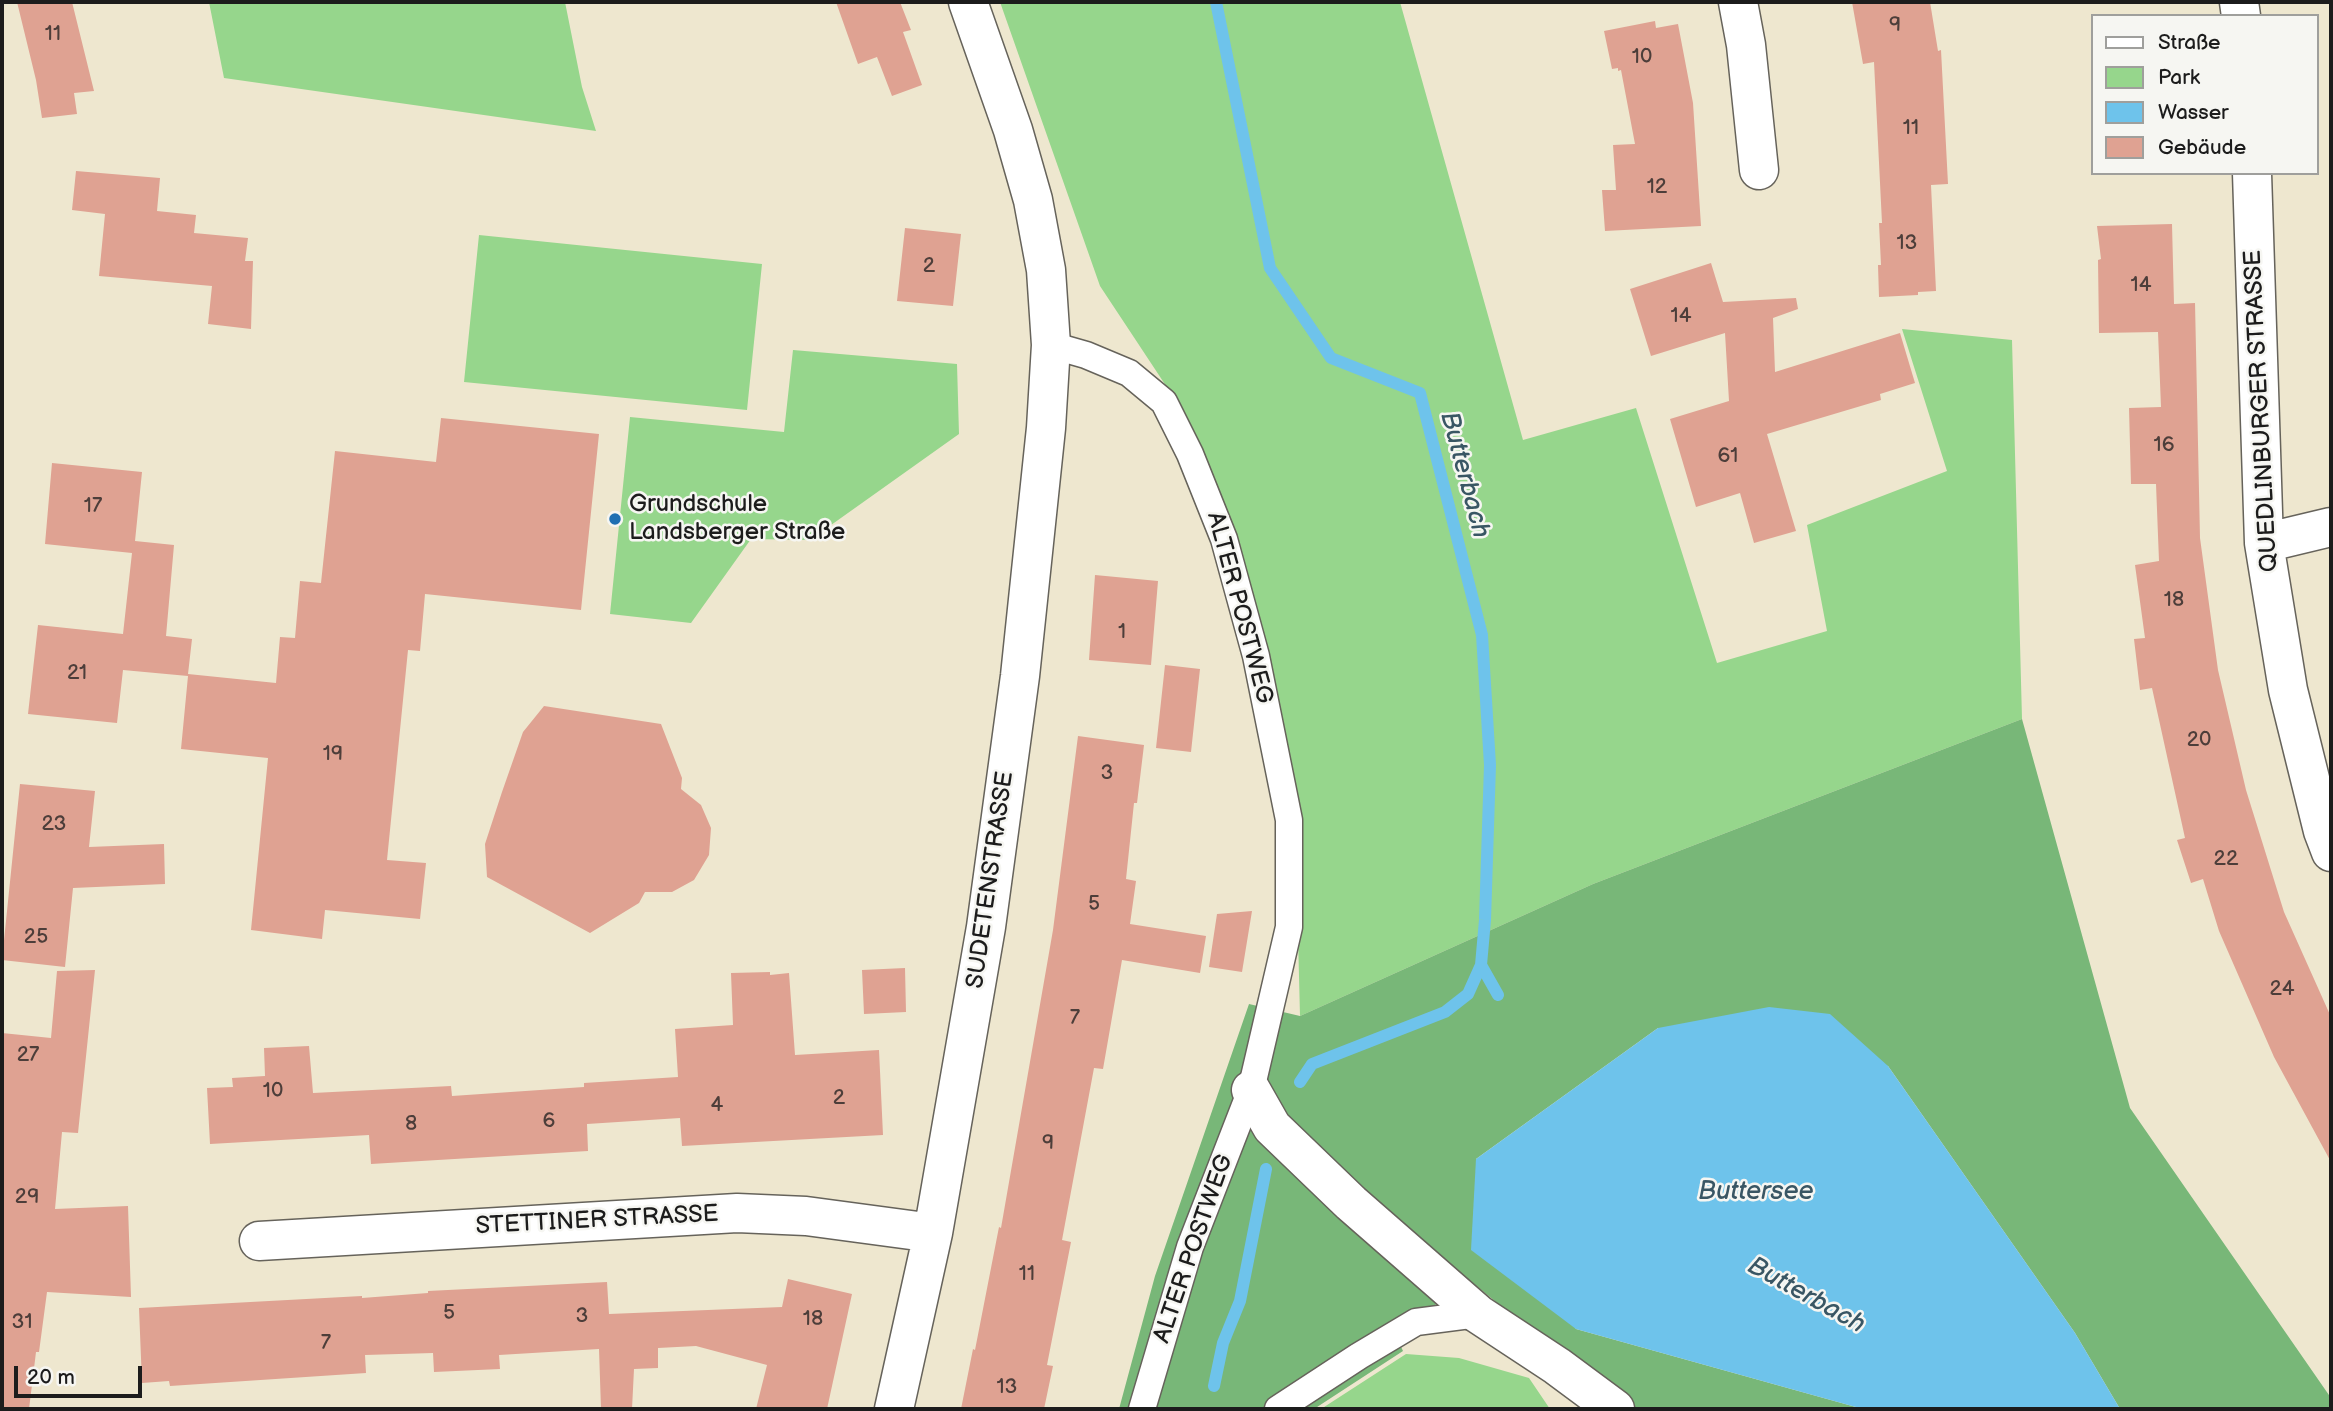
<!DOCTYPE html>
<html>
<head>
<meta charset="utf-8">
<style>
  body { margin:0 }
  #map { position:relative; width:2333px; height:1411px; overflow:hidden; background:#eee7cf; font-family:"Balsamiq Sans",sans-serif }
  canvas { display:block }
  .frame { position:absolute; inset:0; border:4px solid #1c1c1c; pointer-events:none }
  .legend { position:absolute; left:2091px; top:14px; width:228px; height:161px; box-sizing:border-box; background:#f6f6f2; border:2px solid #9f9f9c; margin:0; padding:9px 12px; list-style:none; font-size:21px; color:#1c1c1c }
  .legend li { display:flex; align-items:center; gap:14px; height:35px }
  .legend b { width:35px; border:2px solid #9f9f9c }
  .scale { position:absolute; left:14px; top:1366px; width:128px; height:32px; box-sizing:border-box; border:4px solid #1c1c1c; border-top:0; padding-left:9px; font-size:21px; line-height:24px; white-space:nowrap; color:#1c1c1c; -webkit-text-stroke:5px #f6f6f2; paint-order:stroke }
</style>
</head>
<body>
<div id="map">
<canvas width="2333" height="1411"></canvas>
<div class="frame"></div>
<ul class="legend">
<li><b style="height:9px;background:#fff"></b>Straße</li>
<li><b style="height:19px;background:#96d68c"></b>Park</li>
<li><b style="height:19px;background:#6ec3eb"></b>Wasser</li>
<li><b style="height:19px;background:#dfa292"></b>Gebäude</li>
</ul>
<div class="scale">20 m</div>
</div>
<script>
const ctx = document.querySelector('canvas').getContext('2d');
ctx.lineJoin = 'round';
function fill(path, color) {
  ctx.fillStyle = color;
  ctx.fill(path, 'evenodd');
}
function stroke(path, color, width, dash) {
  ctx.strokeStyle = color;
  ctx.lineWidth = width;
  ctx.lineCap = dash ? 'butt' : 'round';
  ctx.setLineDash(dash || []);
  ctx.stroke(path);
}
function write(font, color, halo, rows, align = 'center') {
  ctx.font = font + ' "Balsamiq Sans",sans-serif';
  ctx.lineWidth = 5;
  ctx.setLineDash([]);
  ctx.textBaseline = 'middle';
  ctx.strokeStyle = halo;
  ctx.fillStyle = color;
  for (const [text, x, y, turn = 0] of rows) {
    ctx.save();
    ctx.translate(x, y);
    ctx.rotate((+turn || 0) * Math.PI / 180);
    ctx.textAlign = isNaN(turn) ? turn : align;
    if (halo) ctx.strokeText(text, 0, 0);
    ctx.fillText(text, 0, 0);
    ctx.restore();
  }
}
const green = new Path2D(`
  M 209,2 L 565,2 L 582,87 L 596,131 L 224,78 Z
  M 1000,2 L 1400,2 L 1523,440 L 1636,408 L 1717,663 L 1827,631 L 1807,525 L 1947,471 L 1902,329 L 2012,340 L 2022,719 L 1593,884 L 1300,1016 L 1294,776 L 1237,537 L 1180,407 L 1100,286 Z
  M 479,235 L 762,264 L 747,410 L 464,382 Z
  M 793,350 L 957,364 L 959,434 L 810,540 L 751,539 L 691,623 L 610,614 L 630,417 L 784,432 Z
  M 1406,1354 L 1459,1358 L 1529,1378 L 1550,1409 L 1321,1409 Z`);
const forest = new Path2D(`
  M 2022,719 L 2130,1108 L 2331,1398 L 2331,1409 L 2120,1409 L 2075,1333 L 1888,1066 L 1658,1028 L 1476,1159 L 1576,1329 L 1863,1409 L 1627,1409 L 1474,1284 L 1392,1328 L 1403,1351 L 1314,1409 L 1119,1409 L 1155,1276 L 1249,1004 L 1300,1016 L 1593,884 Z`);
const water = new Path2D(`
  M 1769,1007 L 1830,1014 L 1888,1066 L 2075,1333 L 2120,1409 L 1863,1409 L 1576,1329 L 1471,1250 L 1476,1159 L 1658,1028 Z`);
const stream = new Path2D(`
  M 1216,2 L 1270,268 L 1331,358 L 1420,393 L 1482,635 L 1490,765 L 1485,920 L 1481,965 L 1498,995
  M 1300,1082 L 1312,1064 L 1445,1012 L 1468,994 L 1481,965
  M 1214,1386 L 1223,1343 L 1240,1301 L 1266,1169`);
const building = new Path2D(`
  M 17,2 L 72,2 L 94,91 L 74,93 L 77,114 L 42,118 L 36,80 Z
  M 836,2 L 900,2 L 911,30 L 903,32 L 922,85 L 892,96 L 877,57 L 858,64 Z
  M 1852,2 L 1930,2 L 1938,51 L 1941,50 L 1948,184 L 1931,185 L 1936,291 L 1918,292 L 1918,295 L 1879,297 L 1878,265 L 1881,265 L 1879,223 L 1882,223 L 1874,62 L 1863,64 Z
  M 1655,21 L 1656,28 L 1678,24 L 1693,103 L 1701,226 L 1605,231 L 1602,190 L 1616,190 L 1613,145 L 1635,144 L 1621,70 L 1618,71 L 1618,68 L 1612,69 L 1604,31 Z
  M 76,171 L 160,178 L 157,211 L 196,215 L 194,233 L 248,238 L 245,261 L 253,261 L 251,329 L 208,324 L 212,286 L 99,276 L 105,214 L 72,210 Z
  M 2172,224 L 2174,304 L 2195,303 L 2200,538 L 2218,670 L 2246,790 L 2284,912 L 2331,1017 L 2331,1162 L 2274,1057 L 2219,931 L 2203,879 L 2191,883 L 2177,840 L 2185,838 L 2152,688 L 2140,690 L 2134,639 L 2145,638 L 2135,565 L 2159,561 L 2156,484 L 2131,484 L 2129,408 L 2161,407 L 2158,332 L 2099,333 L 2098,260 L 2101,259 L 2097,226 Z
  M 905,228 L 961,234 L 953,306 L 897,301 Z
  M 1711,263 L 1723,302 L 1796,298 L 1798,309 L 1773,318 L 1775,372 L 1900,333 L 1915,383 L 1880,394 L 1881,400 L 1767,434 L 1796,531 L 1754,543 L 1740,493 L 1696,507 L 1670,419 L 1729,401 L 1725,333 L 1651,356 L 1630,289 Z
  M 441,418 L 599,434 L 581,610 L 425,594 L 420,651 L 408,650 L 387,860 L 426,863 L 420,919 L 325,910 L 322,939 L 251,930 L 268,758 L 181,749 L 188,676 L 123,670 L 117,723 L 28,714 L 38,625 L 123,634 L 132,553 L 45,544 L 52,463 L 142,472 L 135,541 L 174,545 L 166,636 L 192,639 L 188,674 L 276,683 L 280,637 L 295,638 L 300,581 L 321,583 L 335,451 L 436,462 Z
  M 1095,575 L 1158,581 L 1151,665 L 1089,660 Z
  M 1165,665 L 1200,669 L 1191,752 L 1156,748 Z
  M 544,706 L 661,724 L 682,778 L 681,789 L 701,805 L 711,828 L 709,855 L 694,880 L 672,892 L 645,892 L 639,903 L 590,933 L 487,877 L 485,844 L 502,792 L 523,732 Z
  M 1078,736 L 1144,745 L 1137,803 L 1134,803 L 1126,879 L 1136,881 L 1130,924 L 1206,936 L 1200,973 L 1122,960 L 1103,1069 L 1094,1068 L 1062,1240 L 1071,1242 L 1047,1365 L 1053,1366 L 1044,1409 L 961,1409 L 973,1349 L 975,1350 L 999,1227 L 1001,1228 L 1053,930 Z
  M 20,784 L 95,791 L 89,847 L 164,844 L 165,884 L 73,888 L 65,967 L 2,960 Z
  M 1252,911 L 1242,972 L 1209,967 L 1217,914 Z
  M 905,968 L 906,1012 L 864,1014 L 862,970 Z
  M 95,970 L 78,1133 L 62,1132 L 55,1209 L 128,1206 L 131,1297 L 47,1292 L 39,1352 L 36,1352 L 29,1409 L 2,1409 L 2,1033 L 51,1038 L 57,971 Z
  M 770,972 L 770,975 L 789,973 L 795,1055 L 879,1050 L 883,1135 L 682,1146 L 680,1118 L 587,1124 L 588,1151 L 371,1164 L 369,1135 L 210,1144 L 207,1088 L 233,1087 L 232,1078 L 265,1076 L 264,1048 L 309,1046 L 313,1093 L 451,1086 L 452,1096 L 584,1087 L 584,1083 L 678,1077 L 675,1029 L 733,1025 L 731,973 Z
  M 788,1279 L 852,1294 L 827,1409 L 756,1409 L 767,1365 L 696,1346 L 658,1348 L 658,1368 L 634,1369 L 632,1409 L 601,1409 L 599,1349 L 499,1355 L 500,1369 L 434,1372 L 433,1353 L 365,1355 L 366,1373 L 170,1386 L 169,1381 L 142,1383 L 139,1308 L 362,1296 L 362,1298 L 428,1293 L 428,1291 L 607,1282 L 609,1314 L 782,1307 Z`);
const lane = new Path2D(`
  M 1051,345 L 1086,355 L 1129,373 L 1164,402 L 1190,454 L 1224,539 L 1256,656 L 1289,820 L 1289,927 L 1251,1090 L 1190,1247 L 1142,1409
  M 1278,1409 L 1359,1356 L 1416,1322 L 1478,1314`);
const street = new Path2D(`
  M 1738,2 L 1746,45 L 1759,170
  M 2239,2 L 2241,16
  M 2252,173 L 2264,543 L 2288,690 L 2323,831 L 2331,852
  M 2264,543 L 2331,527
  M 1251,1090 L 1272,1127 L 1351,1203 L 1478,1314 L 1557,1366 L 1615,1409
  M 259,1241 L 737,1213 L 806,1216 L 933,1233
  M 894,1409 L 933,1233 L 986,927 L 1020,676 L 1046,428 L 1051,345 L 1046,270 L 1033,200 L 1013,130 L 968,2`);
const markers = [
  [615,519,7,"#1f6fb2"]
];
const numberNames = [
  ["9",1895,26],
  ["11",53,35],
  ["10",1642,58],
  ["11",1911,129],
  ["12",1657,188],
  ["13",1907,244],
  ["2",929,267],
  ["14",2141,286],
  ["14",1681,317],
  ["16",2164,446],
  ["61",1728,457],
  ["17",93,507],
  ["18",2174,601],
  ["1",1122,633],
  ["21",77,674],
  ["20",2199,741],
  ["19",333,755],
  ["3",1107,774],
  ["23",54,825],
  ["22",2226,860],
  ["5",1094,905],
  ["25",36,938],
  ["24",2282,990],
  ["7",1075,1019],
  ["27",28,1056],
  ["10",273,1092],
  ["2",839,1099],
  ["4",717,1106],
  ["6",549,1122],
  ["8",411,1125],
  ["9",1048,1144],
  ["29",27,1198],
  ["11",1027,1275],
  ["5",449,1314],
  ["3",582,1317],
  ["18",813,1320],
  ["31",22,1323],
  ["7",326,1344],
  ["13",1007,1388]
];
const streetNames = [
  ["QUEDLINBURGER STRASSE",2262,411,-93],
  ["ALTER POSTWEG",1239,608,75],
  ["SUDETENSTRASSE",991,880,-82],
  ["STETTINER STRASSE",597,1221,-3],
  ["ALTER POSTWEG",1194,1249,-71]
];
const poiNames = [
  ["Grundschule",629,505],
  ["Landsberger Straße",629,533]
];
const waterNames = [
  ["Butterbach",1464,475,75],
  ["Buttersee",1756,1192],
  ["Butterbach",1806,1296,29]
];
fill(green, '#96d68c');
fill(forest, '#78b778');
fill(water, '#6ec3eb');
stroke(stream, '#6ec3eb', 12);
fill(building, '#dfa292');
stroke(lane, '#66635b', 29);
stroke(street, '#66635b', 41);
stroke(lane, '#fff', 26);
stroke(street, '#fff', 38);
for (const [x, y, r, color] of markers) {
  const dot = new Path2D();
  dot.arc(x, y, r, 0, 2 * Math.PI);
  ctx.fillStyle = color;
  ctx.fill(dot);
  stroke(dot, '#f6f6f2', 2.5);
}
write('21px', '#4d3e3a', null, numberNames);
write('24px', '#1c1c1c', '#f6f6f2', streetNames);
write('24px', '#1c1c1c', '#f6f6f2', poiNames, 'left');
write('italic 26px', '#395664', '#f6f6f2', waterNames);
</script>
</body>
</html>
